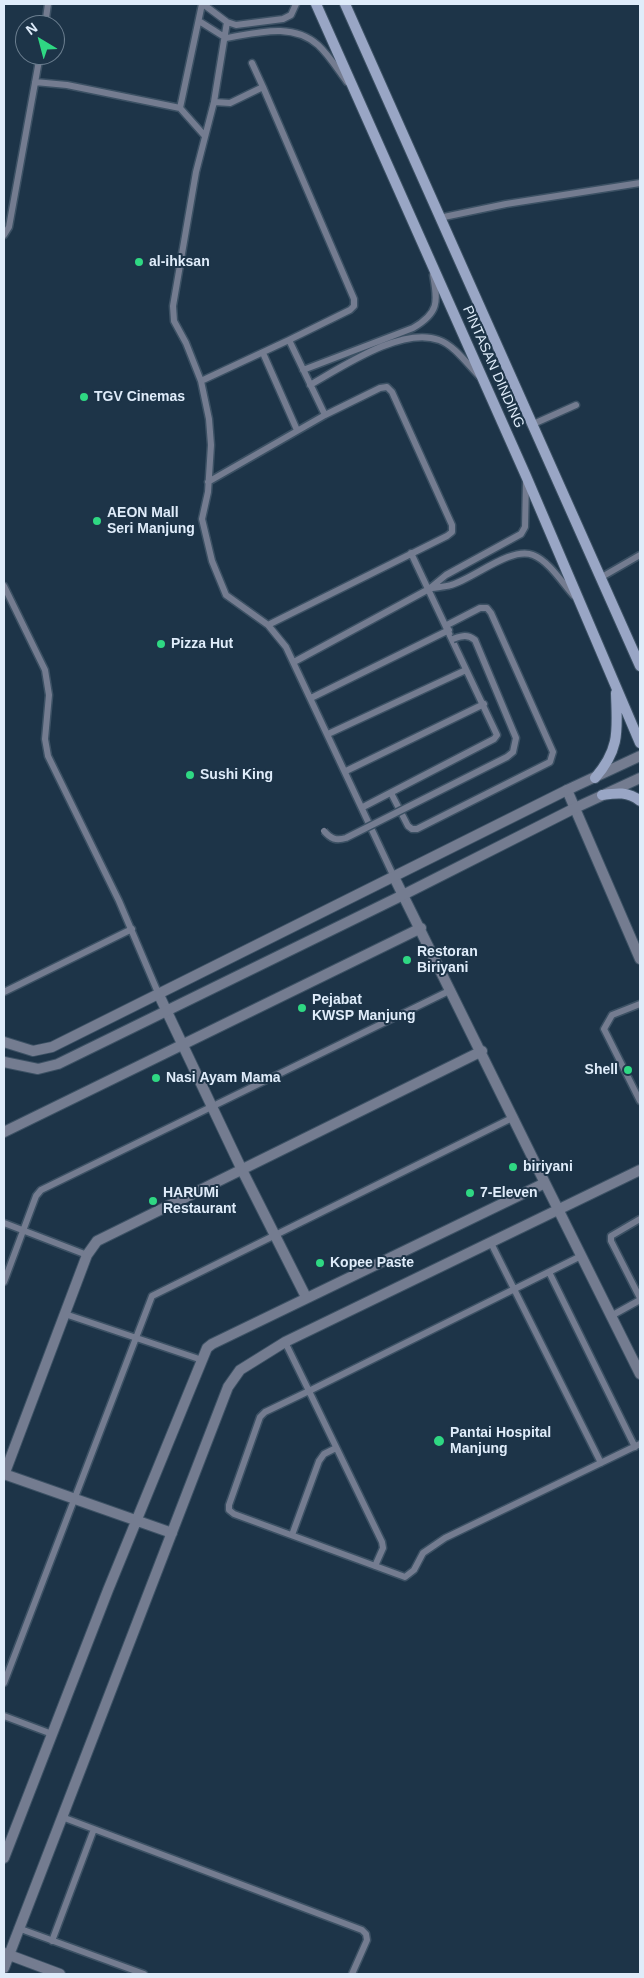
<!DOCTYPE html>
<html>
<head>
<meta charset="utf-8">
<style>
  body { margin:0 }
  #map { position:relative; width:644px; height:1978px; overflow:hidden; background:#1d3448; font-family:Arial,sans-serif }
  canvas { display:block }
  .frame { position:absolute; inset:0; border:5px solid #dfecfa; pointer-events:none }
  .north { position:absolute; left:15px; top:15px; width:50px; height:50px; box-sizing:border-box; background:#1d3448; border:1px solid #6b7e8f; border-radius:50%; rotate:323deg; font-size:14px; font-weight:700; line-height:20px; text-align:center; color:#dfecfa }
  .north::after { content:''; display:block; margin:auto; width:18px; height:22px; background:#2fd883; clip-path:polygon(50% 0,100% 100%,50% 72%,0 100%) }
</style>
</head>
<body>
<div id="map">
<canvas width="644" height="1978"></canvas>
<div class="frame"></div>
<div class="north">N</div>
</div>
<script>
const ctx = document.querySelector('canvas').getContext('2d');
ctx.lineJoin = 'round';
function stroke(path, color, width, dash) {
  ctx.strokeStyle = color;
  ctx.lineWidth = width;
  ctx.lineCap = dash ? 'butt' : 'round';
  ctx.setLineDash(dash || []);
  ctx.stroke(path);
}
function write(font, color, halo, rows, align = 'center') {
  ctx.font = font + ' Arial,sans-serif';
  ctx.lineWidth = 4;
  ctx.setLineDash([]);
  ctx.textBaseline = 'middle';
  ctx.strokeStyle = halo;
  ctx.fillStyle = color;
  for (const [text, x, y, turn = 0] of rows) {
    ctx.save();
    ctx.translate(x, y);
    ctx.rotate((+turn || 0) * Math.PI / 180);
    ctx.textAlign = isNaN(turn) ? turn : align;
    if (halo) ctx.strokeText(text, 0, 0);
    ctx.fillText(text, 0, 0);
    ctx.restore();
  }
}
const service = new Path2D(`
  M 203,4 L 227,22 L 236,25 L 283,19 L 291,15 L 296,4
  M 199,21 L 226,38 C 257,33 292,22 318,45 C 329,55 338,70 347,82
  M 227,22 L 214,102 L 196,172 L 173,306 L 174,321 L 186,343 L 201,381 L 209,419 L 211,445 L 208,492 L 202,519 L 212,561 L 226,595 L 268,625 L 286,647 L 394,877
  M 45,25 L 48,4
  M 252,63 L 263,87
  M 35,82 L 67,85 L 180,108 L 204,135
  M 214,102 L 230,103 L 263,87 L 354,299 L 354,306 L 350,310 L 289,340 L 325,415 L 380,388 L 387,387 L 392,392 L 452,525 L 452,532 L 447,536 L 268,625
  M 180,108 L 202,4
  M 439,218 L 506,204 L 640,183
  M 4,235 L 9,227 L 40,55
  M 263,353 L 297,430
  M 303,370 L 413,328 C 439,313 438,302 433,275
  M 201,381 L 289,340
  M 310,385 C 342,367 402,326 439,340 C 454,345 468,365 479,376
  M 531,425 L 576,405
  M 208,482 L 325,415
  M 600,578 L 640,555
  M 4,586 L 45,670 L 49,695 L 45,739 L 48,756 L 119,901 L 159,995
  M 432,588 C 438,587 445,587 451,585 C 473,579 511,546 533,555 C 549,561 563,584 574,596
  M 294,662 L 429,589 L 446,575 L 521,534 L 525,527 L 526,482
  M 311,698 L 449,630
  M 328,734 L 466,670
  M 346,771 L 484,704
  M 391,793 L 408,826 L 412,829 L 417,829 L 550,762 L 553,752 L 491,613 L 487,608 L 480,608 L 447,625
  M 363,807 L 494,739 L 497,735 L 411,553
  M 4,992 L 132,929
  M 640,1004 L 612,1015 L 604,1029 L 640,1101
  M 640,1219 L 611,1236 L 611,1241 L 640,1298
  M 4,1223 L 87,1255
  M 491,1243 L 601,1463
  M 549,1272 L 635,1447
  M 4,1282 L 36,1196 L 41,1190 L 451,990
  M 65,1314 L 202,1360
  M 611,1316 L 640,1300
  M 285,1342 L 309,1391 L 581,1256
  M 292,1535 L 319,1461 L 324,1454 L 336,1448
  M 375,1566 L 383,1548 L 382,1542 L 309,1391 L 265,1412 L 260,1417 L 229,1505 L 229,1510 L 234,1514 C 291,1535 348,1556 405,1577 L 414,1570 L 423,1553 L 445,1538 L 640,1444
  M 4,1683 L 152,1296 L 514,1117
  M 4,1716 L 52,1734
  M 62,1817 L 362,1930 L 366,1934 L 367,1940 L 352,1974
  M 18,1928 L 144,1974
  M 52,1941 L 94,1829`);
const minor = new Path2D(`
  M 567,790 L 640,959
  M 159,995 L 242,1170 L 306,1297
  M 4,1132 L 421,928
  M 545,1183 L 640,1374
  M 4,1474 L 172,1533
  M 4,1475 L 87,1255 L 97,1241 L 482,1051
  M 4,1858 L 108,1590 L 207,1348 L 212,1344 L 545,1183 L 394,877
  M 4,1953 L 60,1974
  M 4,1968 L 228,1387 L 240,1370 L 285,1342 L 640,1170`);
const tertiary = new Path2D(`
  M 4,1042 L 33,1051 L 52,1047 L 567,790 L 640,756
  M 4,1062 L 38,1069 L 58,1064 L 403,895 L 575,808 L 640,778`);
const secondary = new Path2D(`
  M 316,4 L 526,476 L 640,743
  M 345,4 L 640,666
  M 595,778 C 621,748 617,729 616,693
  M 602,795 C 616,793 628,791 640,801`);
const serviceBridge = new Path2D(`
  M 324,831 C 331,839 336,841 346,838 L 507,757 L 513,752 L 516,738 L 475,640 C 467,634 462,636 453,639`);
const markers = [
  [139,262,5,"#2fd883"],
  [84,397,5,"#2fd883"],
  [97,521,5,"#2fd883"],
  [161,644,5,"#2fd883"],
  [190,775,5,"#2fd883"],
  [407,960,5,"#2fd883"],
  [302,1008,5,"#2fd883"],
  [628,1070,5,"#2fd883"],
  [156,1078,5,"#2fd883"],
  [513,1167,5,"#2fd883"],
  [470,1193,5,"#2fd883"],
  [153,1201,5,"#2fd883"],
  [320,1263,5,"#2fd883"],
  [439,1441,6,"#2fd883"]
];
const poiNames = [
  ["al-ihksan",149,262],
  ["TGV Cinemas",94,397],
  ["AEON Mall",107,513],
  ["Seri Manjung",107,529],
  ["Pizza Hut",171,644],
  ["Sushi King",200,775],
  ["Restoran",417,952],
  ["Biriyani",417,968],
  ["Pejabat",312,1000],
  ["KWSP Manjung",312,1016],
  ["Shell",618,1070,"right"],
  ["Nasi Ayam Mama",166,1078],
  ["biriyani",523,1167],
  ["HARUMi",163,1193],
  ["Restaurant",163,1209],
  ["7-Eleven",480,1193],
  ["Kopee Paste",330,1263],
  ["Pantai Hospital",450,1433],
  ["Manjung",450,1449]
];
const streetNames = [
  ["PINTASAN DINDING",493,367,66]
];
stroke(service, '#3c5164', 9);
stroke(minor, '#3c5164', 12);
stroke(tertiary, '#3c5164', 12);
stroke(secondary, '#3c5164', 12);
stroke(service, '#747c90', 6);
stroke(minor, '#747c90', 10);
stroke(tertiary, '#747c90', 10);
stroke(secondary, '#99a6c5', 10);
stroke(serviceBridge, '#3c5164', 9, []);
stroke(serviceBridge, '#747c90', 6);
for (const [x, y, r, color] of markers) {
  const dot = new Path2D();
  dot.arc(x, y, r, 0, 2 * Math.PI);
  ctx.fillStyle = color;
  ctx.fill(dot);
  stroke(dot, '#1d3448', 2);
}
write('bold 14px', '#dfecfa', '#1d3448', poiNames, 'left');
write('14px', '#dfecfa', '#1d3448', streetNames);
</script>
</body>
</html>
